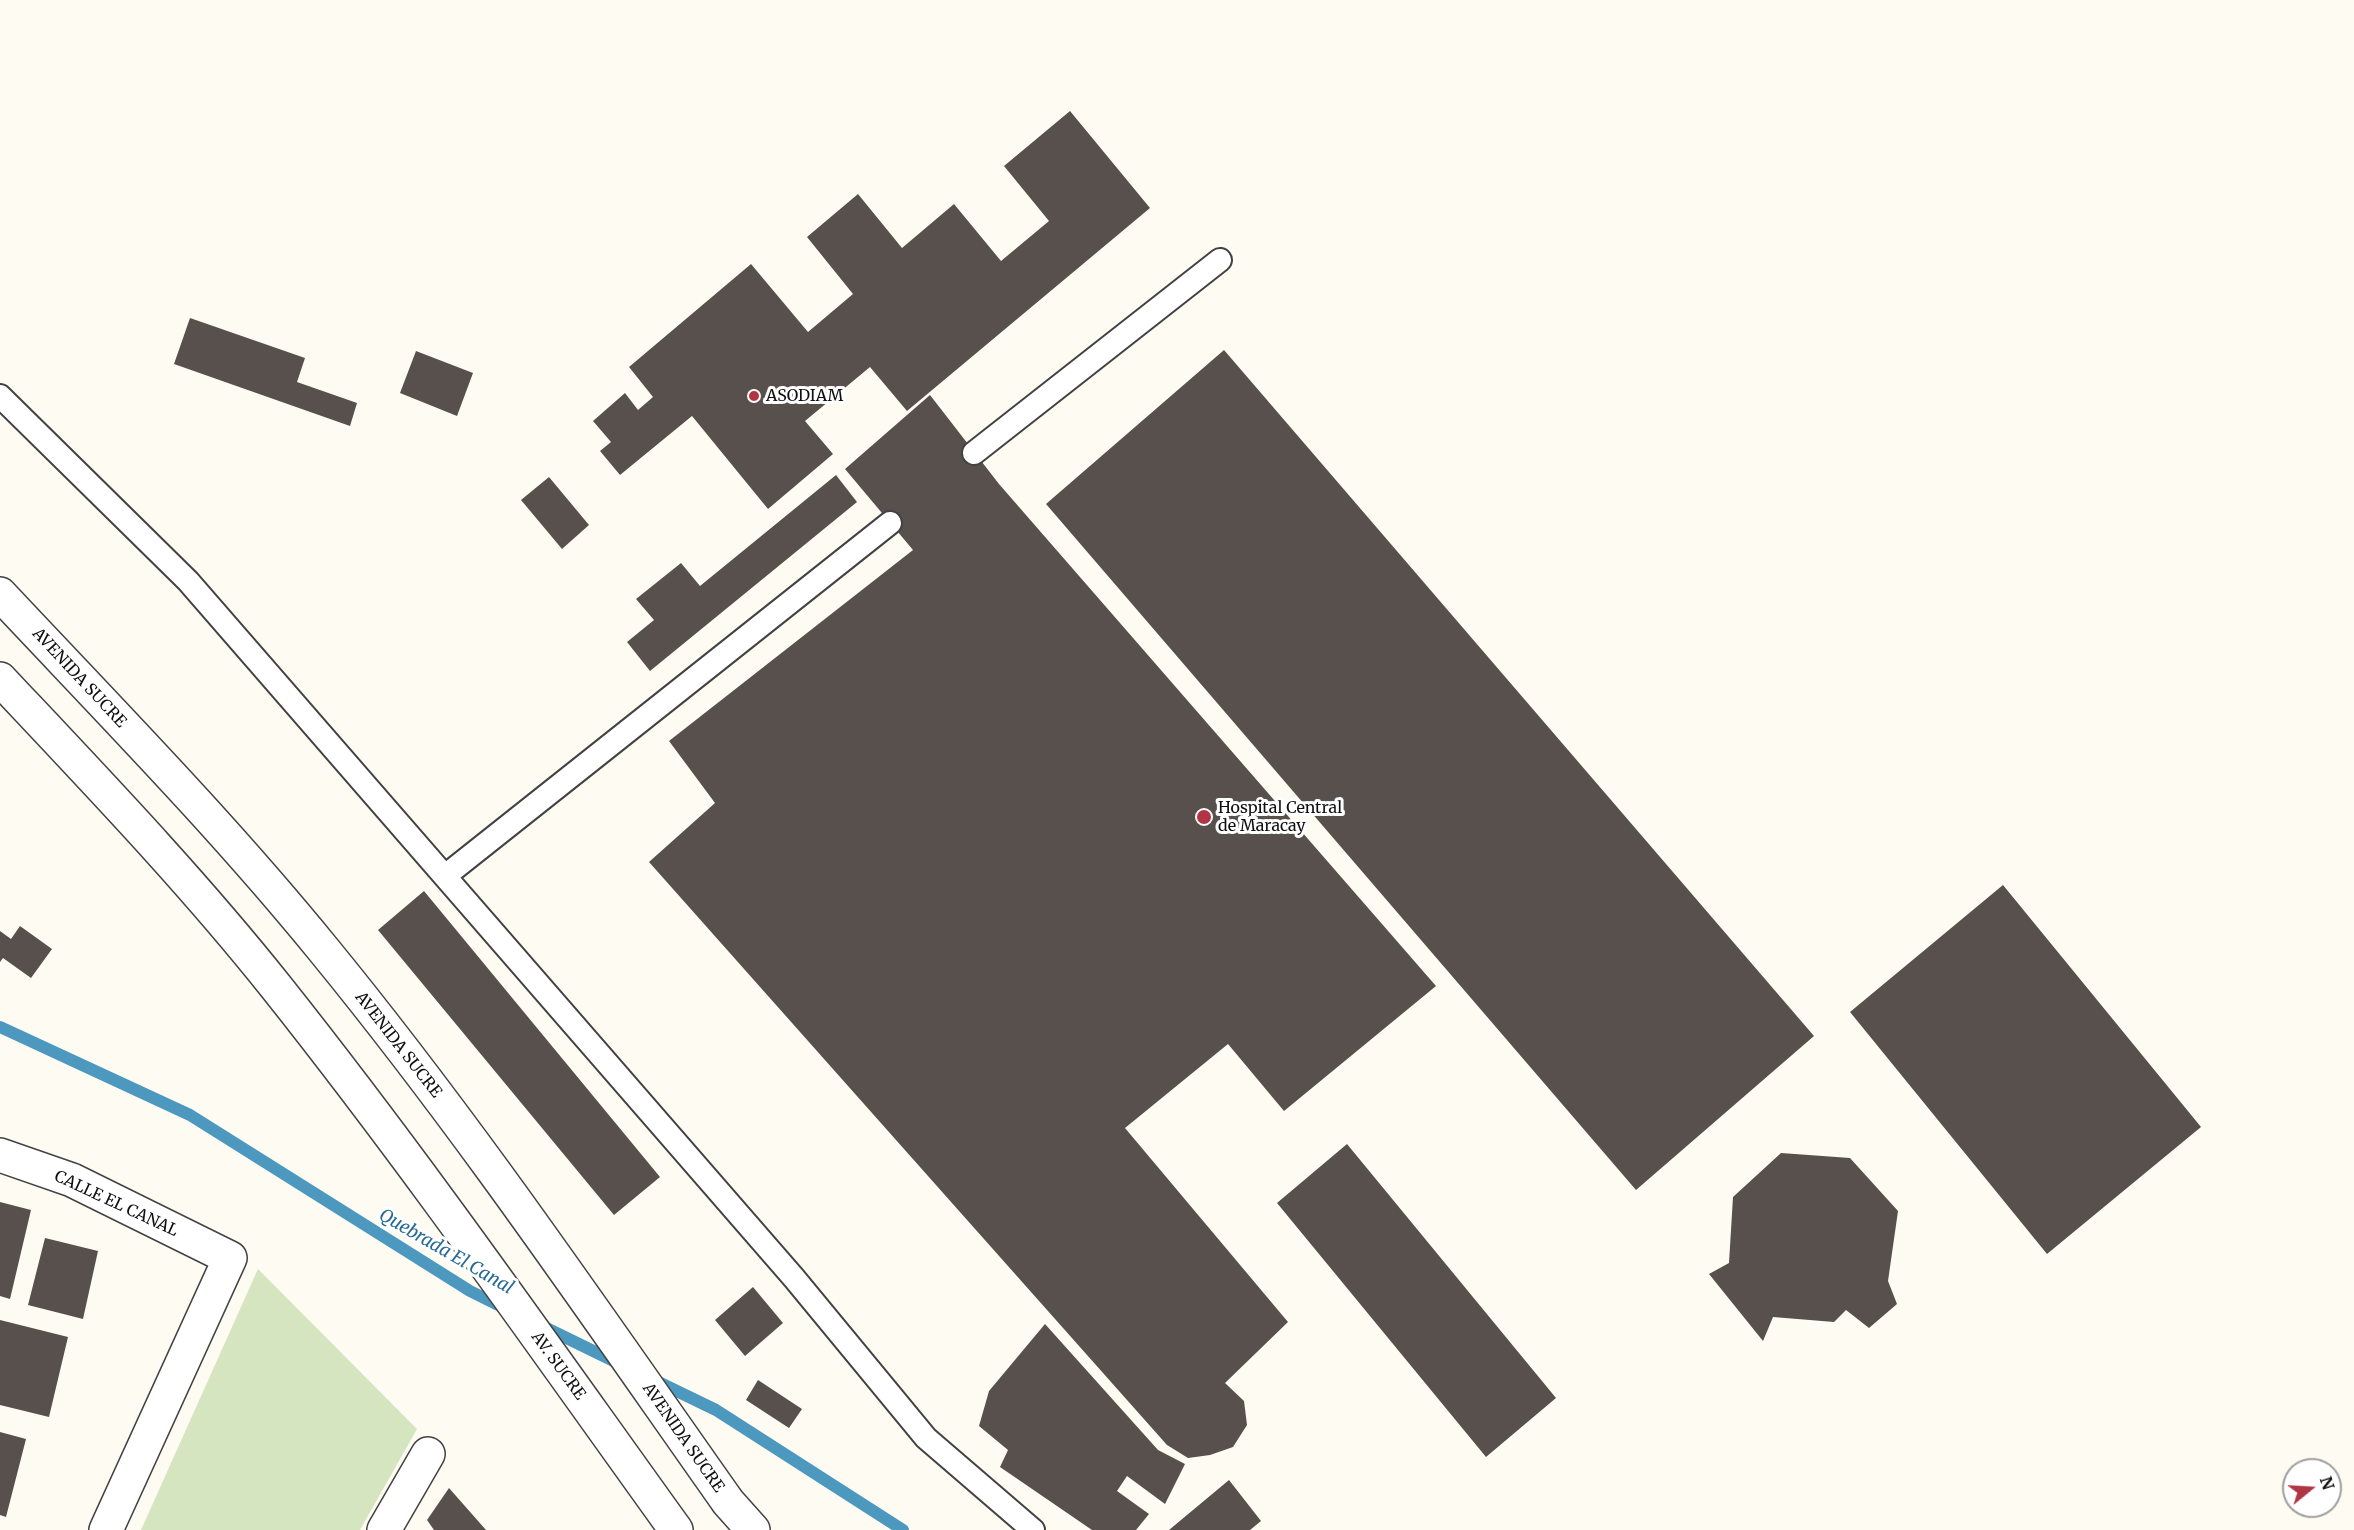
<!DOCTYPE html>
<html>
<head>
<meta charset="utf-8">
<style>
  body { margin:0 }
  #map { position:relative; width:2354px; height:1530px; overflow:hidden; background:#fefbf3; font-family:Merriweather,serif }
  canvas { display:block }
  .north { position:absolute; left:2282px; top:1458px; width:60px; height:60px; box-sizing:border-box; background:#fff; border:2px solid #9f9f9f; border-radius:50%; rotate:72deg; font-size:16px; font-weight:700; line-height:24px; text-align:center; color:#0f0f0f }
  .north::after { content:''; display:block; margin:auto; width:21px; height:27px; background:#b03643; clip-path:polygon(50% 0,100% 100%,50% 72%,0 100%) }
</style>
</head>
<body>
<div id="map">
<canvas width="2354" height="1530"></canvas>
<div class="north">N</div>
</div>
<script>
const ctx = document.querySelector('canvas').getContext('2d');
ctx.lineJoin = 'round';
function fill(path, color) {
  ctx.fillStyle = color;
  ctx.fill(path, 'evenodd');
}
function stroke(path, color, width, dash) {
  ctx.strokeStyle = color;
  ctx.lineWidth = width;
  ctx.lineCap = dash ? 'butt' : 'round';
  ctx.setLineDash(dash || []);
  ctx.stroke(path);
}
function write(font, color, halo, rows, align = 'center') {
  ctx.font = font + ' Merriweather,serif';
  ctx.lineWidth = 6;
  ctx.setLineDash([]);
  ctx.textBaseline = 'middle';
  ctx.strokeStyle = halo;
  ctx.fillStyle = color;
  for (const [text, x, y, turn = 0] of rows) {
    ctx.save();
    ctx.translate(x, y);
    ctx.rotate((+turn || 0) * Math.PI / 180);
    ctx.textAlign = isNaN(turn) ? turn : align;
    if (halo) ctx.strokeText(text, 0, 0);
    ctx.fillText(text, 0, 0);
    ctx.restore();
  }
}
const green = new Path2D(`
  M 258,1269 L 417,1429 L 360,1530 L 141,1530 Z`);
const stream = new Path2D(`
  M 0,1027 L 190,1115 L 470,1291 L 504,1308
  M 542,1326 L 620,1364
  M 652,1379 L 716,1410 L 903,1530`);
const building = new Path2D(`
  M 1070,111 L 1150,208 L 907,411 L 870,367 L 805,421 L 833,454 L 768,509 L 692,416 L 620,475 L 600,451 L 611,442 L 593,421 L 625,393 L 638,410 L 653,397 L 629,367 L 751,264 L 808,332 L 853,294 L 807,237 L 858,194 L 902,248 L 954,204 L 1001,261 L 1049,221 L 1004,166 Z
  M 190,318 L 305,358 L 297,382 L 357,403 L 350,426 L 174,364 Z
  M 1224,350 L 1814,1036 L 1636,1190 L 1046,504 Z
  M 416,351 L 473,373 L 457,416 L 400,393 Z
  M 930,395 L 999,484 L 1436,986 L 1284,1111 L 1228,1044 L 1125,1128 L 1288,1322 L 1225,1383 L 1244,1401 L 1247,1425 L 1233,1447 L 1210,1455 L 1188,1458 L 1167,1445 L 649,862 L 715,803 L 669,741 L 913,550 L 845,469 Z
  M 836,475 L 857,502 L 650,671 L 627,642 L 654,620 L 636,599 L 681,563 L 700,586 Z
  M 549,477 L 589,525 L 562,549 L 521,500 Z
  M 2003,885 L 2201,1127 L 2047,1254 L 1850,1012 Z
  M 424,891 L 660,1177 L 614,1215 L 378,930 Z
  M 20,926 L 52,949 L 31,978 L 3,958 L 0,962 L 0,931 L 11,939 Z
  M 1347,1144 L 1556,1398 L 1486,1457 L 1277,1203 Z
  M 1781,1153 L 1850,1158 L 1898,1211 L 1888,1281 L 1897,1304 L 1869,1328 L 1846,1310 L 1834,1322 L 1773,1317 L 1763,1341 L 1709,1274 L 1729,1263 L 1733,1197 Z
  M 0,1202 L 31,1210 L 10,1299 L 0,1296 Z
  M 45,1238 L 98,1251 L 83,1319 L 28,1305 Z
  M 753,1287 L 783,1323 L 745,1356 L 715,1320 Z
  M 0,1320 L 68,1337 L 49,1417 L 0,1405 Z
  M 1045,1324 L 1158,1450 L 1185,1464 L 1165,1504 L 1127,1476 L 1117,1491 L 1149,1514 L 1136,1530 L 1092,1530 L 1000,1467 L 1008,1450 L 979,1426 L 989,1391 Z
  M 758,1380 L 802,1409 L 789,1428 L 746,1400 Z
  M 0,1432 L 26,1439 L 6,1517 L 0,1515 Z
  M 1229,1480 L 1261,1521 L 1250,1530 L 1169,1530 Z
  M 449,1488 L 486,1530 L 434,1530 L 427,1520 Z`);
const service = new Path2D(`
  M 0,396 L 188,581 L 794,1278 L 926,1438 L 1033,1530
  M 974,453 L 1220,260
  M 445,876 L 890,523`);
const minor = new Path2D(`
  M 0,594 C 109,710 222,825 323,949 C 468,1126 596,1315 728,1502 L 753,1530
  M 0,679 C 95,780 191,880 277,988 C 417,1164 545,1348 676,1530
  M 0,1155 L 72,1180 L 230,1258 L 106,1530
  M 384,1530 L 428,1454`);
const markers = [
  [754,396,6,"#b03643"],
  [1204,817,8,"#b03643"]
];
const poiNames = [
  ["ASODIAM",766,396],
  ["Hospital Central",1218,808],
  ["de Maracay",1218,826]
];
const streetNames = [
  ["AVENIDA SUCRE",79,678,47],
  ["AVENIDA SUCRE",398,1045,52],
  ["CALLE EL CANAL",116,1204,25],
  ["AV. SUCRE",558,1366,54],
  ["AVENIDA SUCRE",683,1438,55]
];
const waterNames = [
  ["Quebrada El Canal",446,1252,30]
];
fill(green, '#d5e5c0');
stroke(stream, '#4c98bf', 12);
fill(building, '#57504d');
stroke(service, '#424242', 26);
stroke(minor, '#424242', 36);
stroke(service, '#fff', 22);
stroke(minor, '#fff', 33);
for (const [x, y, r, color] of markers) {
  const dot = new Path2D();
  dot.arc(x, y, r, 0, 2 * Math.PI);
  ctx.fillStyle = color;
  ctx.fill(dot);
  stroke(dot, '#fff', 2);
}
write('16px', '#0f0f0f', '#fff', poiNames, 'left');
write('16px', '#0f0f0f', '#fff', streetNames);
write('italic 18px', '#266a94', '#fff', waterNames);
</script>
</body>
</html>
